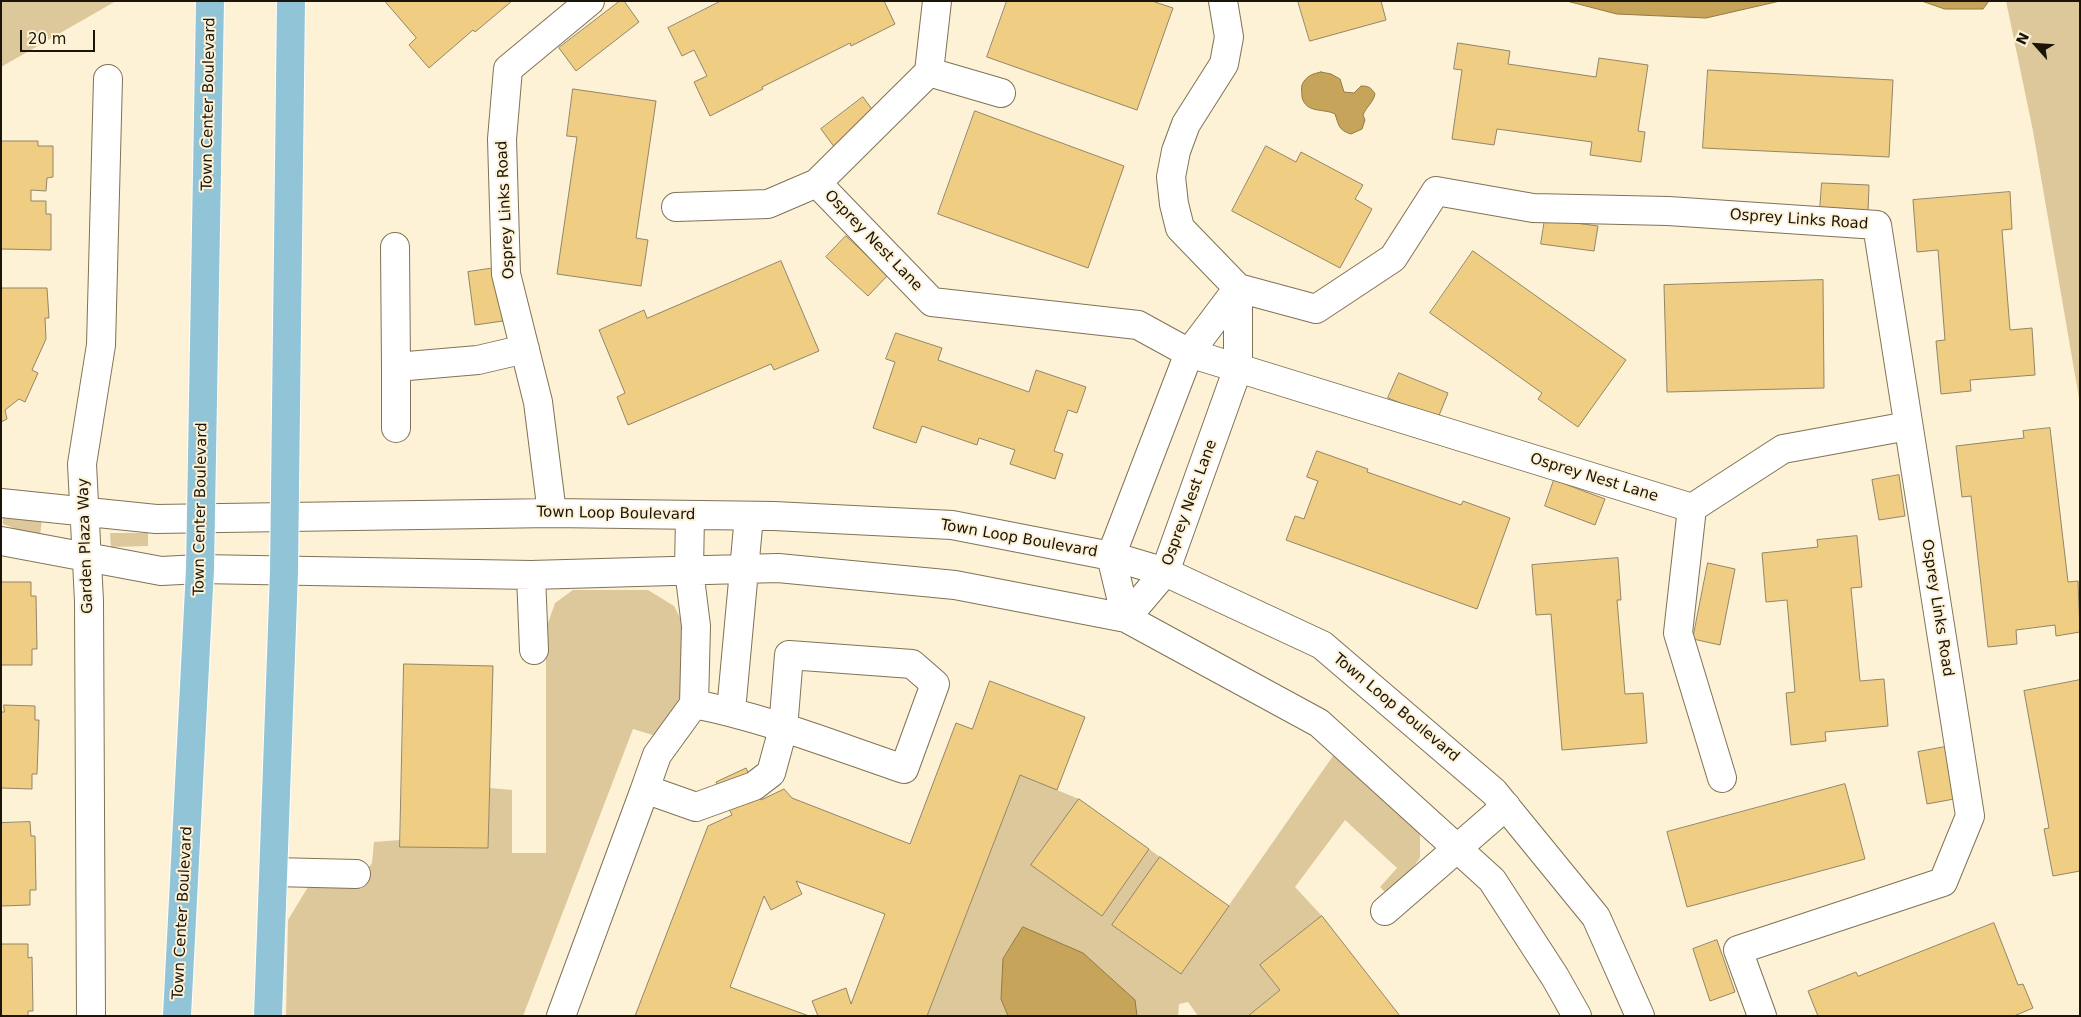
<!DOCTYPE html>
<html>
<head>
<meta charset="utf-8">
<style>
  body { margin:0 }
  #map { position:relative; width:2081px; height:1017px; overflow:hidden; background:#fdf1d6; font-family:"DejaVu Sans",sans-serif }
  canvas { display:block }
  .frame { position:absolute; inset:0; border:2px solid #1a1409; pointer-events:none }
  .north { position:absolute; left:2011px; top:20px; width:50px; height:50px; -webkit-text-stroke:4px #fdf1d6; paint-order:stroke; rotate:296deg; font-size:14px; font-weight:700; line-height:20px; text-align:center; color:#1a1409 }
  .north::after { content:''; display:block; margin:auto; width:18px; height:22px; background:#1a1409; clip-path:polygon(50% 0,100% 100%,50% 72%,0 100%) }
  .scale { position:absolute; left:20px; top:30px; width:75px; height:22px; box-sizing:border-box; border:2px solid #1a1409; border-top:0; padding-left:6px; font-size:15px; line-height:18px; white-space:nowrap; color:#1a1409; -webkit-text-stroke:4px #fdf1d6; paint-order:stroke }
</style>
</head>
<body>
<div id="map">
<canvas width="2081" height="1017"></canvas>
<div class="frame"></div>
<div class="north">N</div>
<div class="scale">20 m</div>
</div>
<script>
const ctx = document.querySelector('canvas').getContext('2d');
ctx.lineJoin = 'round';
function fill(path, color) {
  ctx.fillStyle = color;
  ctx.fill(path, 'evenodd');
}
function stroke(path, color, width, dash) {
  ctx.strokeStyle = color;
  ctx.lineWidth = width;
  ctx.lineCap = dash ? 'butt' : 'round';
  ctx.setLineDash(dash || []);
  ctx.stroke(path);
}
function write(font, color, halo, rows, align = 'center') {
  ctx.font = font + ' "DejaVu Sans",sans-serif';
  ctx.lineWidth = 4;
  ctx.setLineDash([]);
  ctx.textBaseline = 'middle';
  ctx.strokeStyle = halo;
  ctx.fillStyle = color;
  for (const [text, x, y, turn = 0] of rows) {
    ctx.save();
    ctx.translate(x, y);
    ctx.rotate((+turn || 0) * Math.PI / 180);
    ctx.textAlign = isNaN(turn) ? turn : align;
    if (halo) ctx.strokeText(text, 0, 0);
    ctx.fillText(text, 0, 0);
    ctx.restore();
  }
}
const green = new Path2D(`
  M 1,1 L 116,1 L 1,67 Z
  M 2006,1 L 2080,1 L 2080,404 L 2033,131 Z
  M 42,517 L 40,538 L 3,524 L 3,518 Z
  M 110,533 L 148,533 L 148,546 L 111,547 Z
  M 573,590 L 648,590 L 674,606 L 687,631 L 687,676 L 674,712 L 656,736 L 633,729 L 523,1016 L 286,1016 L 288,920 L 308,887 L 355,887 L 372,863 L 374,842 L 400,840 L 401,847 L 488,848 L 490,788 L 512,790 L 512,853 L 546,853 L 546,629 L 555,603 Z
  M 1335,753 L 1420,832 L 1420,858 L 1405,878 L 1385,892 L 1380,887 L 1397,868 L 1345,820 L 1295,887 L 1322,916 L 1261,965 L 1280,990 L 1248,1016 L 1198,1016 L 1188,1002 L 1179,1004 L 1178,1016 L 927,1016 L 1020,775 L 1079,799 L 1032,865 L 1102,915 L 1149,849 L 1160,857 L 1113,925 L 1181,974 Z`);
const water = new Path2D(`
  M 1567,1 L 1780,1 L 1706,18 L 1617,14 Z
  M 1922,1 L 1989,1 L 1983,9 L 1945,9 Z
  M 1321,72 L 1331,74 L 1340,79 L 1344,92 L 1354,93 L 1361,86 C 1368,86 1371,87 1375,94 C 1373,103 1366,107 1363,115 L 1365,120 L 1362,129 L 1351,134 C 1338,130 1339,125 1335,114 C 1324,108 1306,114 1302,97 C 1302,92 1301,89 1302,85 C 1306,76 1312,74 1321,72 Z
  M 1023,927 L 1083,953 L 1135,1000 L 1137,1016 L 1008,1016 L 1001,999 L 1003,959 Z`);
const building = new Path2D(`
  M 385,1 L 512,1 L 475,32 L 473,30 L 429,68 L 409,45 L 416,38 Z
  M 620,1 L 624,1 L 639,22 L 576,71 L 559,48 Z
  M 721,1 L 884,1 L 895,24 L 851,46 L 850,43 L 762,87 L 763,89 L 710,116 L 694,82 L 707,76 L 694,50 L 682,56 L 668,28 Z
  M 1007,1 L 1152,1 L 1173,8 L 1137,110 L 987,57 Z
  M 1298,1 L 1381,1 L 1386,20 L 1310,41 Z
  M 1458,43 L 1510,51 L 1508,64 L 1596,77 L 1599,58 L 1648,65 L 1638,131 L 1645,132 L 1641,162 L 1590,155 L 1592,142 L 1497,129 L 1494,145 L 1452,139 L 1462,70 L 1454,69 Z
  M 1708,70 L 1893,80 L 1889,157 L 1703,148 Z
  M 573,89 L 656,101 L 636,238 L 648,240 L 641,286 L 557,274 L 577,137 L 567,136 Z
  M 863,97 L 880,120 L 838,152 L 821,129 Z
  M 975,111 L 1124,166 L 1088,268 L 938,214 Z
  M 1,141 L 38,141 L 38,146 L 53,146 L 53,177 L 47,178 L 46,191 L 31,190 L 31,201 L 46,201 L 46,214 L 51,214 L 51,250 L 1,249 Z
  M 1266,146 L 1296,162 L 1301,152 L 1363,185 L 1355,199 L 1372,209 L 1340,268 L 1232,211 Z
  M 1822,183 L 1869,185 L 1868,212 L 1820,210 Z
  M 2010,192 L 2012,229 L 2002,230 L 2010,330 L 2032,328 L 2035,375 L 1970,380 L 1971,391 L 1941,394 L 1936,341 L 1945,340 L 1938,250 L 1917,252 L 1913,200 Z
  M 1545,219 L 1598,226 L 1594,251 L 1541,244 Z
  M 846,236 L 888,275 L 868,296 L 826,257 Z
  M 1473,251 L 1626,360 L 1578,427 L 1538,399 L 1542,393 L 1430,313 Z
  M 781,261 L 819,351 L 774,370 L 771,364 L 628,425 L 617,397 L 625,393 L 599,330 L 644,310 L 647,318 Z
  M 495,268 L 503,321 L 475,325 L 468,272 Z
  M 1823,280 L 1824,388 L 1667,392 L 1664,285 Z
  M 1,288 L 47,288 L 49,318 L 45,318 L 46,339 L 32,370 L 38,373 L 25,402 L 19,399 L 5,410 L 7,419 L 1,422 Z
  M 896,333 L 942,348 L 938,360 L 1029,392 L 1036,370 L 1086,387 L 1077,413 L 1068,410 L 1054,451 L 1063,454 L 1055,479 L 1010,464 L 1015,450 L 979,438 L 977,445 L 922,426 L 916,443 L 873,428 L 895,362 L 886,359 Z
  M 1399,373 L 1448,393 L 1438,418 L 1388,398 Z
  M 2050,428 L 2068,582 L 2078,581 L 2080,632 L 2056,636 L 2055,625 L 2016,630 L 2017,644 L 1988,647 L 1971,496 L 1962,497 L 1956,446 L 2024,438 L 2023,431 Z
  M 1317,451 L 1368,469 L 1367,472 L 1461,505 L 1463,501 L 1510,518 L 1477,609 L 1286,540 L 1295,516 L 1304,519 L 1318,481 L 1307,477 Z
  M 1899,475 L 1905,516 L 1879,520 L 1872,480 Z
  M 1554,480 L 1605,499 L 1595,525 L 1545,506 Z
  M 1857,536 L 1862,587 L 1851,588 L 1860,681 L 1884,679 L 1888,726 L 1825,732 L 1826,741 L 1791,745 L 1786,693 L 1795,692 L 1787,600 L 1766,602 L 1762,553 L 1818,547 L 1817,540 Z
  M 1618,558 L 1621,600 L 1617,600 L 1625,694 L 1643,693 L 1647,743 L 1562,750 L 1551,614 L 1536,615 L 1532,565 Z
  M 1708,563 L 1735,569 L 1720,645 L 1693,639 Z
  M 1,582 L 31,582 L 31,596 L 36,596 L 37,649 L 32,649 L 32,665 L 1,665 Z
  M 404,664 L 493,666 L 488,848 L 400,847 Z
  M 2080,680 L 2080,871 L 2053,876 L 2044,829 L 2049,828 L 2024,691 Z
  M 990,681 L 1085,717 L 1057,790 L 1020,775 L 927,1016 L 818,1016 L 812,1001 L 846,988 L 851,1004 L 885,914 L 796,881 L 802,894 L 771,910 L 764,896 L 730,987 L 809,1016 L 635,1016 L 708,826 L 732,815 L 716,782 L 746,768 L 761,800 L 784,789 L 792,798 L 910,844 L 956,723 L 972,729 Z
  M 4,705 L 35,706 L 35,720 L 39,720 L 37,774 L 32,774 L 32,789 L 1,788 L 1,712 L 4,712 Z
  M 1945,747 L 1954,799 L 1927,804 L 1918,752 Z
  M 1845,784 L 1865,859 L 1687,907 L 1667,832 Z
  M 1079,799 L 1149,849 L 1102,916 L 1031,865 Z
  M 30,822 L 31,836 L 35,836 L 36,890 L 30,890 L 30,905 L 1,906 L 1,823 Z
  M 1160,857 L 1229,906 L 1181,974 L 1112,925 Z
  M 1322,916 L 1400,1016 L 1248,1016 L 1280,990 L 1260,965 Z
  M 1994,923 L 2018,985 L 2023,984 L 2033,1008 L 2014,1016 L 1818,1016 L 1808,991 L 1856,972 L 1858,976 Z
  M 1717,940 L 1735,992 L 1710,1001 L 1693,949 Z
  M 1,944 L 28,944 L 28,958 L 32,957 L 33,1011 L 28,1011 L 28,1016 L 1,1016 Z`);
const minor = new Path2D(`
  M 1223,1 L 1229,37 L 1224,64 L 1186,124 L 1176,151 L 1171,177 L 1174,204 L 1180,228 L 1238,288 L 1316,309 L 1393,258 L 1436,191 L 1533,208 L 1668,211 L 1877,225 L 1970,816 L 1943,882 L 1738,950 L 1762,1016
  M 929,72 L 1001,93
  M 817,183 L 932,302 L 1138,325 L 1189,353 L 1692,508
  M 676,207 L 768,204 L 817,183 L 929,72 L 937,1
  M 395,247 L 396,367 L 478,360 L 525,349
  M 396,428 L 396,367
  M 1,503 L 156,519 L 552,513 L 774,516 L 952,525 L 1111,556 L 1165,572 L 1322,645 L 1494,792 L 1596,917 L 1640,1016
  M 552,513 L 538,402 L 506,274 L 502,139 L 508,69 L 590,1
  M 690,515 L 689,570 L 696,626 L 694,704 L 657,755 L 645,789 L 696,807 L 754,786 L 771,773 L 783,729 L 789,655 L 912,664 L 935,684 L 904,769 C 835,746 766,718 694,704
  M 1,541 L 161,571 L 200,569 L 531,575 L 778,568 L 955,585 L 1126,618 L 1319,723 L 1492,880 L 1555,977 L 1577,1016
  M 531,575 L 534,650
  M 1126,618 L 1111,556 L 1189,353 L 1238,288
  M 1126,618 L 1165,572 L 1238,368 L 1238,288
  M 731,711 L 749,516
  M 1722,778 L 1678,633 L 1692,508 L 1783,449 L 1908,426
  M 274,872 L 356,874
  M 1385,911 L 1506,806
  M 91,1016 L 89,601 L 82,464 L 101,345 L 108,79
  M 561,1016 L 645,789`);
const major = new Path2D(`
  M 177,1016 L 200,569 L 210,1
  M 268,1016 L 284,572 L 291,1`);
const streetNames = [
  ["Town Center Boulevard",209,104,-89],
  ["Osprey Links Road",506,210,-93],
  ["Osprey Links Road",1799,220,4],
  ["Osprey Nest Lane",873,241,46],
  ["Osprey Nest Lane",1594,478,17],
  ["Osprey Nest Lane",1190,503,-70],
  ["Town Center Boulevard",201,509,-89],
  ["Town Loop Boulevard",616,514,1],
  ["Town Loop Boulevard",1019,539,10],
  ["Garden Plaza Way",86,546,-92],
  ["Osprey Links Road",1937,608,81],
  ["Town Loop Boulevard",1396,708,40],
  ["Town Center Boulevard",183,913,-87]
];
fill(green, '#ddc89c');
fill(water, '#c6a55b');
stroke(water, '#927a42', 1);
fill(building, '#efcd83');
stroke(building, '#938567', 1);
stroke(minor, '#807355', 30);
stroke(major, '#fff', 30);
stroke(minor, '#fff', 28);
stroke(major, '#91c4d7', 28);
write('15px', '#1a1409', '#fdf1d6', streetNames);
</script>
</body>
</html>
